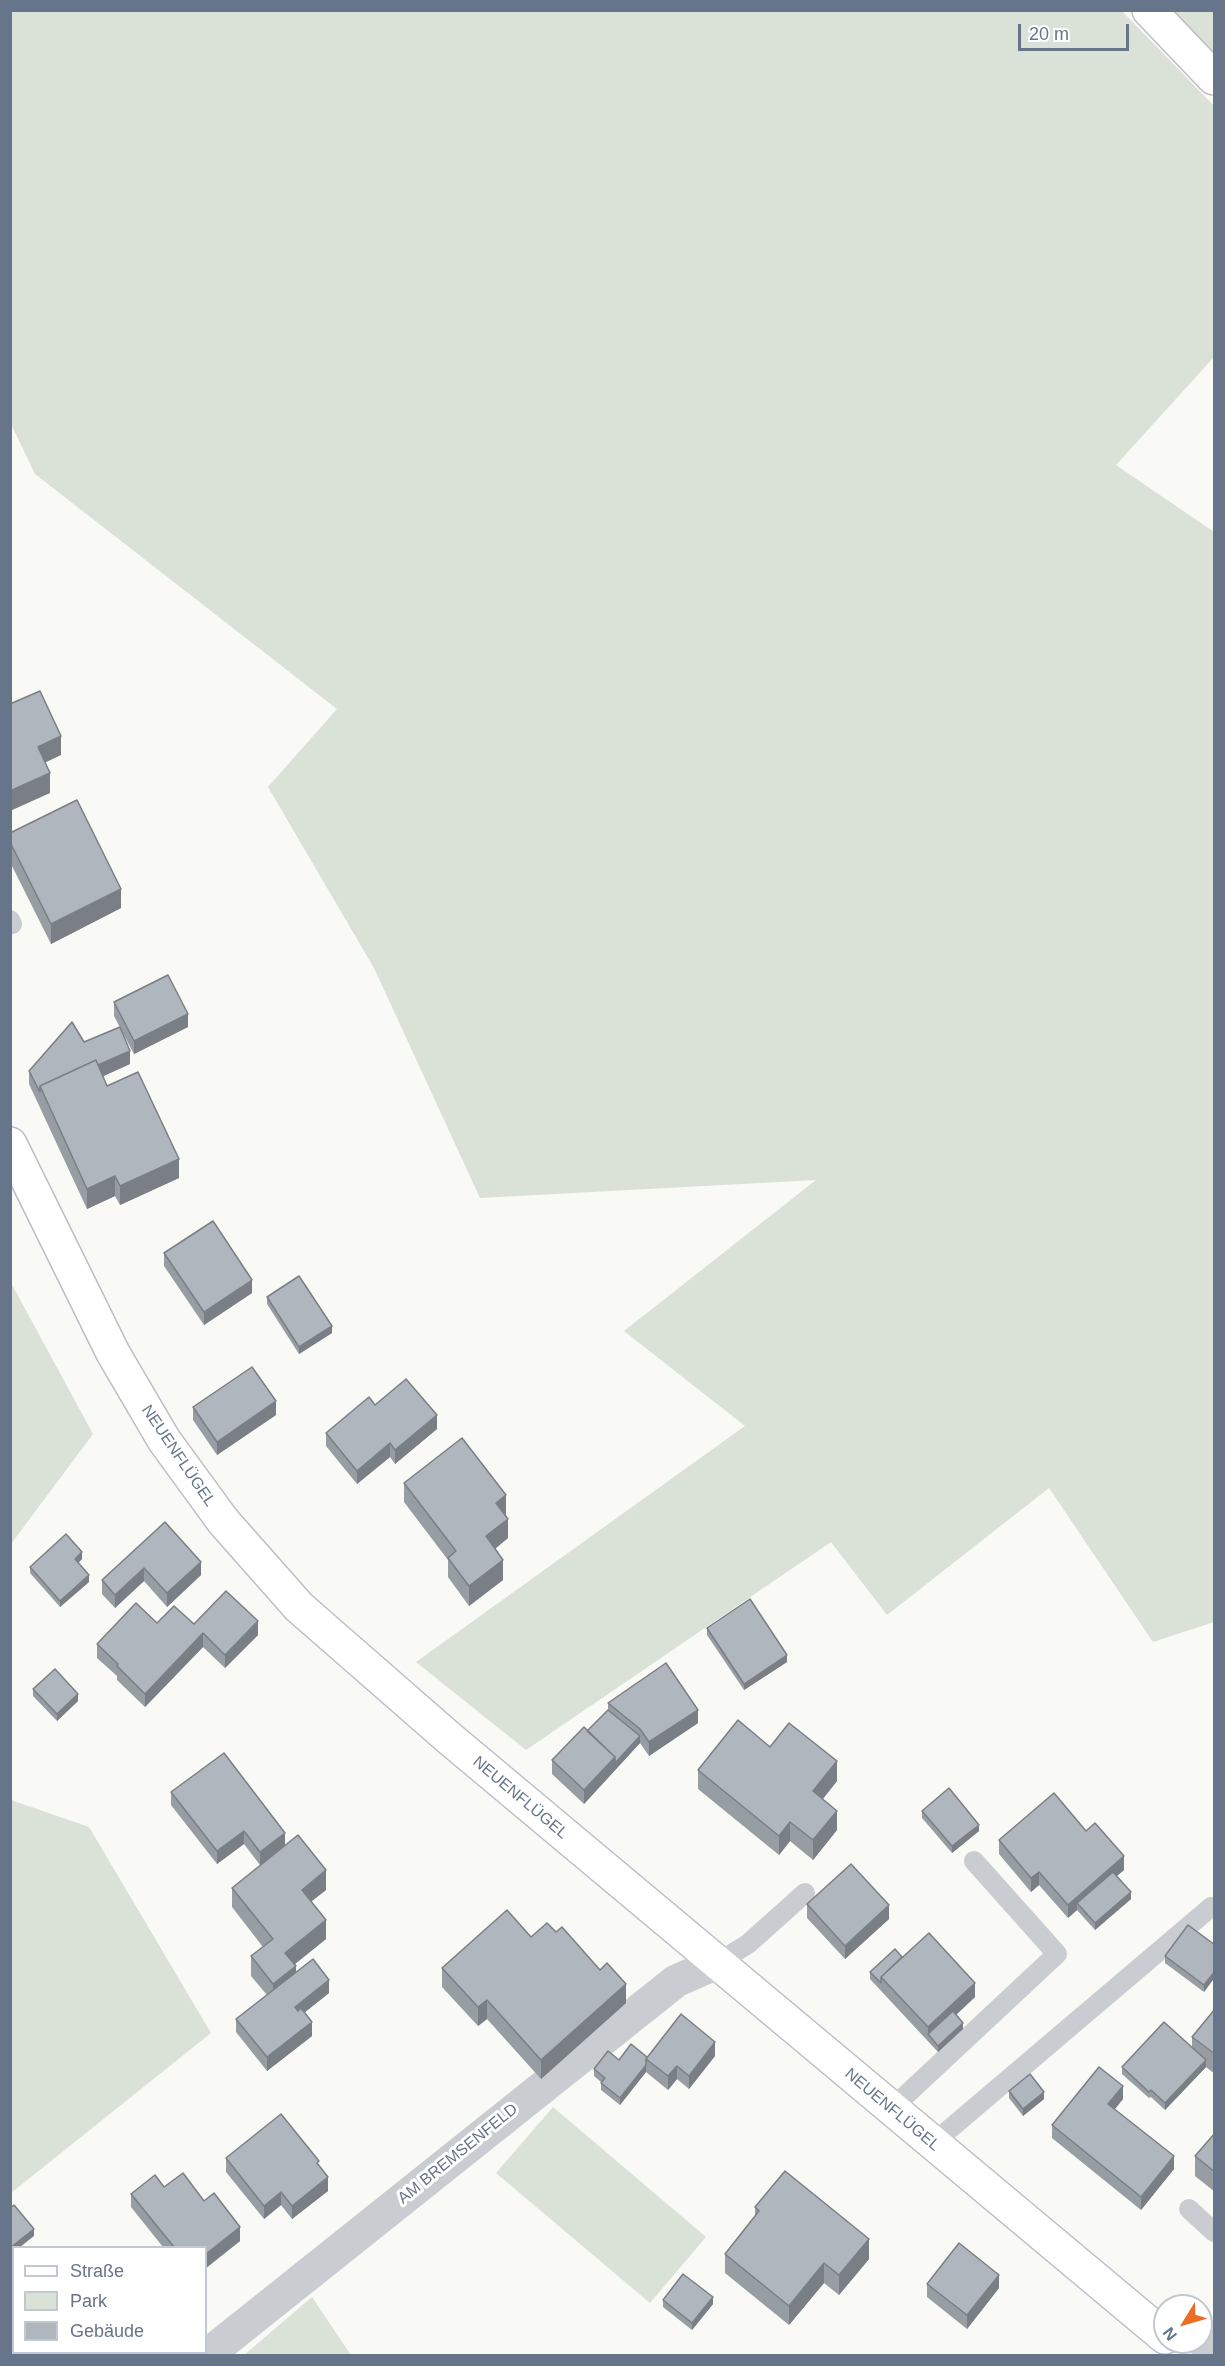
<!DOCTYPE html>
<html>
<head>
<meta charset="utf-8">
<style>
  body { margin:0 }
  #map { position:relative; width:1225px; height:2366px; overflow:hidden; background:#f9f9f6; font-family:Arial,sans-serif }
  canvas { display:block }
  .frame { position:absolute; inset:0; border:12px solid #667589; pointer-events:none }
  .legend { position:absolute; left:12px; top:2246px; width:195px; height:108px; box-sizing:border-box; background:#fff; border:2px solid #c2c8d0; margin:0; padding:8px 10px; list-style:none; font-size:18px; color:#667589 }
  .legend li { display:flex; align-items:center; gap:12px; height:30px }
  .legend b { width:30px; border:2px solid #c2c8d0 }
  .north { position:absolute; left:1153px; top:2294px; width:60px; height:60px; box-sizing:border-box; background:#fff; border:2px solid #c2c8d0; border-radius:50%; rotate:233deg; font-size:16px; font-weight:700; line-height:24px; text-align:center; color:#667589 }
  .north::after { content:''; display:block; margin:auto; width:21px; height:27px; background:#ed6d23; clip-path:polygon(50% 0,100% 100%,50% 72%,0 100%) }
  .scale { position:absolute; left:1018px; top:24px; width:111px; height:27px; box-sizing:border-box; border:3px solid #667589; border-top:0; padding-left:8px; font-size:18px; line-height:21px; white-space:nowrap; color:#667589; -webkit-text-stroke:4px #fff; paint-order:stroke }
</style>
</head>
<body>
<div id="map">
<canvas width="1225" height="2366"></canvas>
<div class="frame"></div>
<ul class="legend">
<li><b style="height:8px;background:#fff"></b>Straße</li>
<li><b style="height:16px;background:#dae1d7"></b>Park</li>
<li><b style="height:16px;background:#afb6be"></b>Gebäude</li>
</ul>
<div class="north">N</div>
<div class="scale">20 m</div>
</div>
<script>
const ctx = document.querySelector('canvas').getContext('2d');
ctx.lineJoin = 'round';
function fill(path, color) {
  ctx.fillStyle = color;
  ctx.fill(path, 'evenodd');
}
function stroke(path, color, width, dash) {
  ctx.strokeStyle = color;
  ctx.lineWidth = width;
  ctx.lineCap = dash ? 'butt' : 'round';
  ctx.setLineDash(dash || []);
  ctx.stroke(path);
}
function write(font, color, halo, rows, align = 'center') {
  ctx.font = font + ' Arial,sans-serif';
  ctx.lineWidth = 6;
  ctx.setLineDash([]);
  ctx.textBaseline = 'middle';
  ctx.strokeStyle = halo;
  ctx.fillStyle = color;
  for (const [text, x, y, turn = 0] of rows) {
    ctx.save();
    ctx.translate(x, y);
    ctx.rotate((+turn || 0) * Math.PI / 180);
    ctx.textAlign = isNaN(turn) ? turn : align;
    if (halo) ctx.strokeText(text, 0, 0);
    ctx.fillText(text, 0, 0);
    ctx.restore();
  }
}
const green = new Path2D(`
  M 10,11 L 1122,11 L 1214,106 L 1214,357 L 1116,465 L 1214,532 L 1214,1622 L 1153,1642 L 1049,1488 L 887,1615 L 831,1542 L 526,1750 L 416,1662 L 745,1426 L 624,1331 L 816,1180 L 480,1198 L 374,968 L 268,787 L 337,709 L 35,474 L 11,424 Z
  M 1170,11 L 1214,11 L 1214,57 Z
  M 10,1281 L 93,1434 L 11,1544 L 10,1544 Z
  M 11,1800 L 89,1827 L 211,2033 L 11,2193 Z
  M 553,2107 L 706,2237 L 650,2303 L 496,2173 Z
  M 312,2297 L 351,2355 L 244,2355 Z`);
const lane = new Path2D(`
  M 10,920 L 12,924
  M 717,1963 L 748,1944 L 805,1893
  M 891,2109 L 1057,1954 L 974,1861
  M 932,2144 L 1211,1907
  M 1189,2209 L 1214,2232
  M 1201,2356 L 1214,2339`);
const street = new Path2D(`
  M 206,2356 L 676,1981 L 717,1963`);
const secondary = new Path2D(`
  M 1149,10 L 1214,78
  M 10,1144 L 113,1353 L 164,1440 L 223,1521 L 299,1607 L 449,1738 L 1165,2337`);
const wall = new Path2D(`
  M 10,833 L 121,908 L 51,944 L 10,862 Z
  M 114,1002 L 188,1027 L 134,1054 L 114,1016 Z
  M 84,1042 L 130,1064 L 103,1076 L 107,1086 L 179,1178 L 120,1205 L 115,1196 L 87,1209 L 29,1084 L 29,1071 Z
  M 164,1253 L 252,1293 L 204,1325 L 164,1266 Z
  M 267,1297 L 332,1333 L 299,1354 L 267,1304 Z
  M 375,1405 L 437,1429 L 395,1464 L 390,1457 L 357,1484 L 326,1446 L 326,1433 Z
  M 193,1407 L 276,1415 L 217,1455 L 193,1420 Z
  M 404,1483 L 506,1515 L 508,1538 L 495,1549 L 503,1580 L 469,1606 L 448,1577 L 448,1560 L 404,1502 Z
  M 165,1522 L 201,1575 L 167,1607 L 144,1581 L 115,1608 L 102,1594 L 102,1580 Z
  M 82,1559 L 78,1563 L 89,1582 L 60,1607 L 30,1573 L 30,1567 Z
  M 157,1623 L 194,1624 L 258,1635 L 225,1668 L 203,1647 L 145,1707 L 117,1680 L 117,1676 L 97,1658 L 97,1644 Z
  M 707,1628 L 787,1662 L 744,1690 L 707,1635 Z
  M 33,1689 L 78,1701 L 57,1721 L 33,1696 Z
  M 608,1703 L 698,1723 L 649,1756 L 640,1743 L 584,1804 L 552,1774 L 552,1760 L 587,1731 L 608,1710 Z
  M 770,1747 L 837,1781 L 823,1799 L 837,1830 L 813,1860 L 790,1841 L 779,1855 L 698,1789 L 698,1770 Z
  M 171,1792 L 285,1845 L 326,1890 L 311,1901 L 326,1939 L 295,1964 L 296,1972 L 329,1993 L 304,2013 L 312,2036 L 267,2071 L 236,2032 L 236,2019 L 267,1995 L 251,1976 L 251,1956 L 263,1947 L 232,1907 L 232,1888 L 260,1865 L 244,1844 L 217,1864 L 171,1805 Z
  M 922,1811 L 979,1831 L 952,1853 L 922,1818 Z
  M 1086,1831 L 1124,1870 L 1116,1876 L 1131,1899 L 1095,1930 L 1077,1910 L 1068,1918 L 1039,1885 L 1031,1892 L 999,1854 L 999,1840 Z
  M 807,1904 L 889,1919 L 845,1959 L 807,1918 Z
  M 531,1937 L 626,2003 L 541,2079 L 487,2019 L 478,2026 L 442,1987 L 442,1968 Z
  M 1215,1945 L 1215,1977 L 1204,1992 L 1165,1963 L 1165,1956 Z
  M 902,1957 L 975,1997 L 956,2015 L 963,2029 L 938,2052 L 870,1979 L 870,1972 Z
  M 1215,2009 L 1215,2074 L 1206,2067 L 1165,2110 L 1151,2097 L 1149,2098 L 1122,2074 L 1122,2067 L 1192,2048 L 1192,2037 Z
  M 715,2056 L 689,2089 L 677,2079 L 668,2090 L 646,2072 L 620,2105 L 601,2090 L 601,2082 L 594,2076 L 594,2069 L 619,2060 L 647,2057 Z
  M 1009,2091 L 1044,2099 L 1023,2116 L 1009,2098 Z
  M 1123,2099 L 1115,2109 L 1174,2169 L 1141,2210 L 1052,2138 L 1052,2125 Z
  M 1215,2133 L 1215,2192 L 1195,2176 L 1195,2156 Z
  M 226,2158 L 319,2166 L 328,2191 L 292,2219 L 281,2205 L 264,2219 L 226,2172 Z
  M 164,2187 L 204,2201 L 240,2241 L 206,2268 L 206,2247 L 163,2247 L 131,2207 L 131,2194 Z
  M 755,2207 L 869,2259 L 839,2295 L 824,2283 L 789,2325 L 725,2273 L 725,2254 L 755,2216 Z
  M 927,2284 L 999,2288 L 967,2329 L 927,2297 Z
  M 663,2300 L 713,2304 L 692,2330 L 663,2307 Z
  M 134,2352 L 152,2352 L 149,2355 L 137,2355 Z`);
const shadedWall = new Path2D(`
  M 61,736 L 61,755 L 38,766 L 38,747 Z
  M 50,773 L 50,793 L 10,811 L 10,791 Z
  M 121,889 L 121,908 L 51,944 L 51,924 Z
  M 188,1014 L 188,1027 L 134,1054 L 134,1041 Z
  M 130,1051 L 130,1064 L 47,1102 L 42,1091 Z
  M 179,1159 L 179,1178 L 120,1205 L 120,1186 Z
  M 115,1176 L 115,1196 L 87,1209 L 87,1189 Z
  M 252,1280 L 252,1293 L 204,1325 L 204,1312 Z
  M 332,1326 L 332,1333 L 299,1354 L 299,1347 Z
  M 276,1401 L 276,1415 L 217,1455 L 217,1442 Z
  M 437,1415 L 437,1429 L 395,1464 L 395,1450 Z
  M 390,1443 L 390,1457 L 357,1484 L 357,1471 Z
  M 506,1495 L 506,1515 L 496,1522 L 496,1503 Z
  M 508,1519 L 508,1538 L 486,1556 L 486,1536 Z
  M 82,1552 L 82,1559 L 75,1566 L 75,1559 Z
  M 503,1560 L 503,1580 L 469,1606 L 469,1586 Z
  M 201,1562 L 201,1575 L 167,1607 L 167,1593 Z
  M 144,1568 L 144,1581 L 115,1608 L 115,1595 Z
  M 89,1575 L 89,1582 L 60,1607 L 60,1601 Z
  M 258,1621 L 258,1635 L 225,1668 L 225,1655 Z
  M 203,1633 L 203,1647 L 145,1707 L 145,1694 Z
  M 787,1655 L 787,1662 L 744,1690 L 744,1684 Z
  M 78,1694 L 78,1701 L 57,1721 L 57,1714 Z
  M 698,1710 L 698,1723 L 649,1756 L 649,1742 Z
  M 640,1736 L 640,1743 L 584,1804 L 584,1790 L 615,1757 Z
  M 837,1761 L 837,1781 L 813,1811 L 813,1791 Z
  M 837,1811 L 837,1830 L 813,1860 L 813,1840 Z
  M 790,1822 L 790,1841 L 779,1855 L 779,1836 Z
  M 979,1825 L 979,1831 L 952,1853 L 952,1846 Z
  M 244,1831 L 244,1844 L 217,1864 L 217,1851 Z
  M 285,1833 L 285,1846 L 260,1866 L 260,1852 Z
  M 1124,1856 L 1124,1870 L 1081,1907 L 1077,1903 L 1077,1910 L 1068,1918 L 1068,1905 Z
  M 326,1870 L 326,1890 L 302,1909 L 302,1890 Z
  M 1039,1872 L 1039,1885 L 1031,1892 L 1031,1878 Z
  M 1131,1892 L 1131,1899 L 1095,1930 L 1095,1923 Z
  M 889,1905 L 889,1919 L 845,1959 L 845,1946 Z
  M 326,1920 L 326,1939 L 285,1972 L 285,1953 Z
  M 296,1966 L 296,1985 L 273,2004 L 273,1984 Z
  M 1215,1971 L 1215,1977 L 1204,1992 L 1204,1985 Z
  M 329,1980 L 329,1993 L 295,2020 L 295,2007 Z
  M 975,1983 L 975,1997 L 931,2038 L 928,2034 L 928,2027 Z
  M 626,1984 L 626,2003 L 541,2079 L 541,2060 Z
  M 487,2000 L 487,2019 L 478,2026 L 478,2007 Z
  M 312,2022 L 312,2036 L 267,2071 L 267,2057 Z
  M 963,2023 L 963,2029 L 938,2052 L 938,2046 Z
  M 715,2042 L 715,2056 L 689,2089 L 689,2076 Z
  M 1206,2060 L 1206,2067 L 1165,2110 L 1165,2103 Z
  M 646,2065 L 646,2072 L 620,2105 L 620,2098 Z
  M 677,2066 L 677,2079 L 668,2090 L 668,2076 Z
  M 1123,2086 L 1123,2099 L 1108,2117 L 1108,2104 Z
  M 1044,2092 L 1044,2099 L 1023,2116 L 1023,2109 Z
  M 1174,2156 L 1174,2169 L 1141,2210 L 1141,2197 Z
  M 328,2177 L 328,2191 L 292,2219 L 292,2206 Z
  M 281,2192 L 281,2205 L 264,2219 L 264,2206 Z
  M 240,2227 L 240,2241 L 206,2268 L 206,2254 Z
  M 34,2229 L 34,2236 L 20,2247 L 14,2247 L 14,2253 L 10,2255 L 10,2248 Z
  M 869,2239 L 869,2259 L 839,2295 L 839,2275 Z
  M 824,2263 L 824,2283 L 789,2325 L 789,2306 Z
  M 999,2275 L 999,2288 L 967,2329 L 967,2315 Z
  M 713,2297 L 713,2304 L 692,2330 L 692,2323 Z
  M 141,2352 L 152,2352 L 149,2355 L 141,2355 Z`);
const building = new Path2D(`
  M 40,691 L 61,736 L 38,747 L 50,773 L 10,791 L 10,704 Z
  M 77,800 L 121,889 L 51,924 L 10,842 L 10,833 Z
  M 168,975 L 188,1014 L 134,1041 L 114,1002 Z
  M 72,1022 L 84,1042 L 120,1027 L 130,1051 L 98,1065 L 96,1060 L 40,1086 L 40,1092 L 29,1071 Z
  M 96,1060 L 107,1086 L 138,1072 L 179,1159 L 120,1186 L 115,1176 L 87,1189 L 40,1086 Z
  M 213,1221 L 252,1280 L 204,1312 L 164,1253 Z
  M 299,1276 L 332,1326 L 299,1347 L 267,1297 Z
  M 252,1367 L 276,1401 L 217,1442 L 193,1407 Z
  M 406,1379 L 437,1415 L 395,1450 L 390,1443 L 357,1471 L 326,1433 L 369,1397 L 375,1405 Z
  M 462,1438 L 506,1495 L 496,1503 L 508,1519 L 486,1536 L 503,1560 L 469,1586 L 448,1558 L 456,1551 L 404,1483 Z
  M 165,1522 L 201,1562 L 167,1593 L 144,1568 L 115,1595 L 102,1580 Z
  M 66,1534 L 82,1552 L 75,1559 L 89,1575 L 60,1601 L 30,1567 Z
  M 226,1591 L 258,1621 L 225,1655 L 203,1633 L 145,1694 L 117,1666 L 118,1664 L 97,1644 L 136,1603 L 157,1623 L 174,1606 L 194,1624 Z
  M 750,1599 L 787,1655 L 744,1684 L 707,1628 Z
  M 666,1663 L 698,1710 L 649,1742 L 640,1729 L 608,1703 Z
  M 55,1669 L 78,1694 L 57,1714 L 33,1689 Z
  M 608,1710 L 640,1736 L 615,1763 L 615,1757 L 587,1731 Z
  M 738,1720 L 770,1747 L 789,1723 L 837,1761 L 813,1791 L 837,1811 L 813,1840 L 790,1822 L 779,1836 L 698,1770 Z
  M 584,1727 L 615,1757 L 584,1790 L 552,1760 Z
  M 224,1753 L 285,1833 L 260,1852 L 244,1831 L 217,1851 L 171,1792 Z
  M 949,1788 L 979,1825 L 952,1846 L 922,1811 Z
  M 1054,1793 L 1086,1831 L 1095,1823 L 1124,1856 L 1068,1905 L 1039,1872 L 1031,1878 L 999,1840 Z
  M 298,1835 L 326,1870 L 302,1890 L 326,1920 L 285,1953 L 296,1966 L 273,1984 L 251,1956 L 273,1939 L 232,1888 Z
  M 851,1864 L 889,1905 L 845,1946 L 807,1904 Z
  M 1113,1872 L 1131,1892 L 1095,1923 L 1077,1903 Z
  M 507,1910 L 531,1937 L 547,1923 L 556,1932 L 562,1927 L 600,1970 L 607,1963 L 626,1984 L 541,2060 L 487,2000 L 478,2007 L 442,1968 Z
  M 1188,1925 L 1215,1945 L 1215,1971 L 1204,1985 L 1165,1956 Z
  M 929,1933 L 975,1983 L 928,2027 L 881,1977 Z
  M 895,1949 L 902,1957 L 881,1977 L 881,1983 L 870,1972 Z
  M 313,1959 L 329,1980 L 295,2007 L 298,2011 L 301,2008 L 312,2022 L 267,2057 L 236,2019 Z
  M 1215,2009 L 1215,2054 L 1192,2037 Z
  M 953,2011 L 963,2023 L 938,2046 L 928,2034 Z
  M 681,2014 L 715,2042 L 689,2076 L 677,2066 L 668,2076 L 646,2059 Z
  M 1164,2022 L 1206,2060 L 1165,2103 L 1151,2090 L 1149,2092 L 1122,2067 Z
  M 631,2044 L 647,2057 L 646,2059 L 646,2065 L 620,2098 L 601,2083 L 605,2078 L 594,2069 L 608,2051 L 619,2060 Z
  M 1099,2067 L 1123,2086 L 1108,2104 L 1174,2156 L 1141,2197 L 1052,2125 Z
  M 1030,2074 L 1044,2092 L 1023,2109 L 1009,2091 Z
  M 281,2114 L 319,2161 L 317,2163 L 328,2177 L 292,2206 L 281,2192 L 264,2206 L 226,2158 Z
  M 1215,2133 L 1215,2172 L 1195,2156 Z
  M 785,2171 L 869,2239 L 839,2275 L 824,2263 L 789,2306 L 725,2254 L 759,2211 L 755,2207 Z
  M 183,2173 L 204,2201 L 214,2193 L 240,2227 L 206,2254 L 206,2247 L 174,2247 L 131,2194 L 155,2175 L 164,2187 Z
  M 14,2205 L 34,2229 L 10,2248 L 10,2208 Z
  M 959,2243 L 999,2275 L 967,2315 L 927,2284 Z
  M 683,2274 L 713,2297 L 692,2323 L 663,2300 Z`);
const streetNames = [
  ["NEUENFLÜGEL",178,1456,56],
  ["NEUENFLÜGEL",520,1798,40],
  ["NEUENFLÜGEL",892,2110,40],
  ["AM BREMSENFELD",458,2154,-39]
];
fill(green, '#dae1d7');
stroke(secondary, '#bbbfc5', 36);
stroke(lane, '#c9ccd0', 20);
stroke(street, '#c9ccd0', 33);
stroke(secondary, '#fff', 33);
fill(wall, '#969da3');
fill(shadedWall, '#7a7f85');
fill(building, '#afb6be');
stroke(building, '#7a7f85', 1.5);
write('16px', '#667589', '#fff', streetNames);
</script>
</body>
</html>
